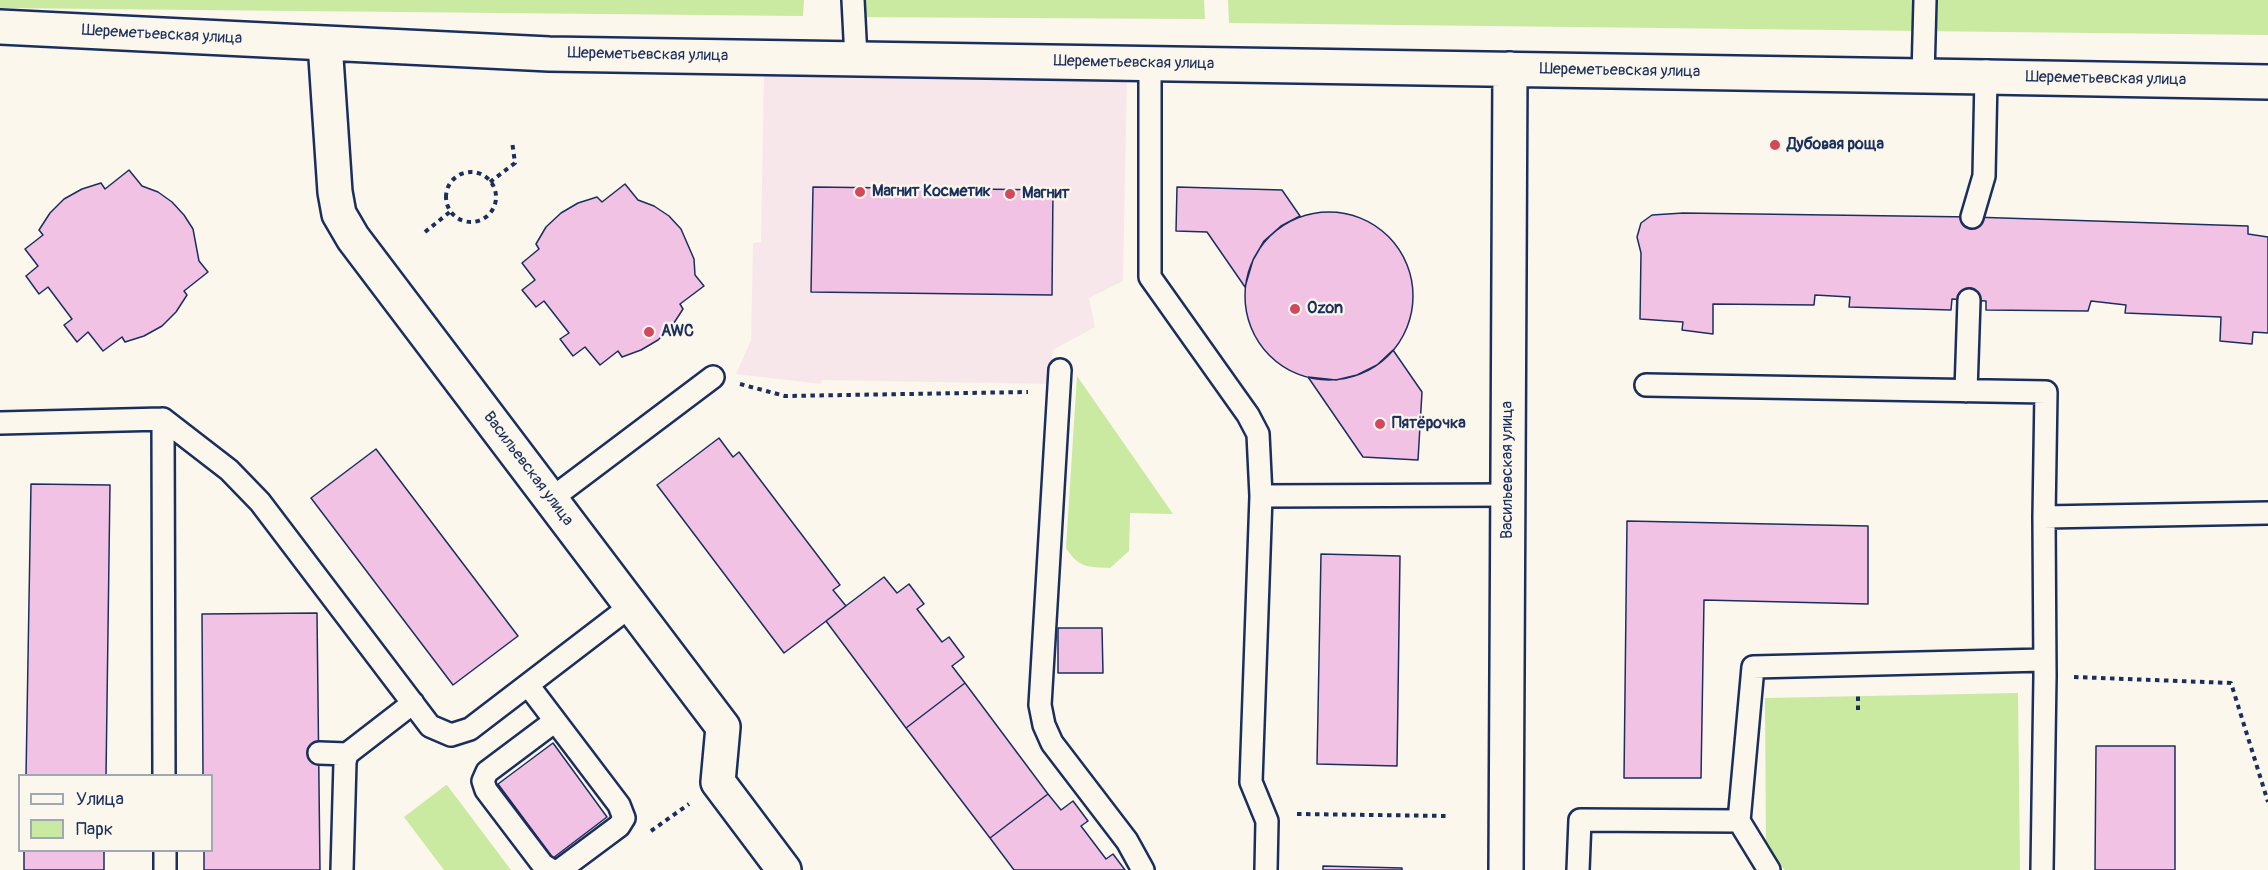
<!DOCTYPE html>
<html>
<head>
<meta charset="utf-8">
<style>
  body { margin:0 }
  #map { position:relative; width:2268px; height:870px; overflow:hidden; background:#fbf7ec; font-family:Pangolin,sans-serif }
  canvas { display:block }
  .legend { position:absolute; left:18px; top:774px; width:195px; height:78px; box-sizing:border-box; background:#fbf7ec; border:2px solid #a1a7b3; margin:0; padding:8px 10px; list-style:none; font-size:18px; color:#1b2f5e }
  .legend li { display:flex; align-items:center; gap:12px; height:30px }
  .legend b { width:30px; border:2px solid #a1a7b3 }
</style>
</head>
<body>
<div id="map">
<canvas width="2268" height="870"></canvas>
<ul class="legend">
<li><b style="height:8px;background:#fbf7ec"></b>Улица</li>
<li><b style="height:16px;background:#cae9a1"></b>Парк</li>
</ul>
</div>
<script>
const ctx = document.querySelector('canvas').getContext('2d');
ctx.lineJoin = 'round';
function fill(path, color) {
  ctx.fillStyle = color;
  ctx.fill(path, 'evenodd');
}
function stroke(path, color, width, dash) {
  ctx.strokeStyle = color;
  ctx.lineWidth = width;
  ctx.lineCap = dash ? 'butt' : 'round';
  ctx.setLineDash(dash || []);
  ctx.stroke(path);
}
function write(font, color, halo, rows, align = 'center') {
  ctx.font = font + ' Pangolin,sans-serif';
  ctx.lineWidth = 4.5;
  ctx.setLineDash([]);
  ctx.textBaseline = 'middle';
  ctx.strokeStyle = halo;
  ctx.fillStyle = color;
  for (const [text, x, y, turn = 0] of rows) {
    ctx.save();
    ctx.translate(x, y);
    ctx.rotate((+turn || 0) * Math.PI / 180);
    ctx.textAlign = isNaN(turn) ? turn : align;
    if (halo) ctx.strokeText(text, 0, 0);
    ctx.fillText(text, 0, 0);
    ctx.restore();
  }
}
const built = new Path2D(`
  M 764,69 L 1127,77 L 1123,281 L 1089,298 L 1095,327 L 1053,350 L 1048,384 L 822,380 L 821,384 L 736,374 L 751,340 L 753,243 L 761,242 Z`);
const green = new Path2D(`
  M 0,0 L 804,0 L 803,16 L 0,8 Z
  M 847,0 L 1204,0 L 1205,19 L 841,17 Z
  M 1228,0 L 2268,0 L 2268,35 L 1229,23 Z
  M 1077,376 L 1173,514 L 1130,513 L 1129,551 L 1110,568 C 1087,567 1079,568 1066,548 Z
  M 2018,693 L 2020,870 L 1785,870 L 1766,850 L 1765,698 Z
  M 446,785 L 447,785 L 511,870 L 444,870 L 404,817 Z`);
const building = new Path2D(`
  M 129,170 L 142,186 L 158,192 L 172,202 L 184,215 L 193,229 L 199,261 L 208,272 L 184,291 L 187,295 L 176,312 L 162,326 L 144,336 L 125,342 L 122,337 L 103,351 L 88,332 L 77,342 L 64,325 L 72,319 L 48,287 L 39,294 L 26,276 L 38,266 L 25,249 L 43,235 L 39,230 L 50,213 L 64,199 L 82,189 L 101,183 L 105,189 Z
  M 625,184 L 638,200 L 654,206 L 669,216 L 681,229 L 694,259 L 695,275 L 704,286 L 680,304 L 683,309 L 672,326 L 658,340 L 641,350 L 622,357 L 618,351 L 600,365 L 585,347 L 573,356 L 560,339 L 569,333 L 544,301 L 536,307 L 522,290 L 535,280 L 522,263 L 539,249 L 536,244 L 546,227 L 561,213 L 578,203 L 597,197 L 602,202 Z
  M 813,187 L 1053,190 L 1052,295 L 811,292 Z
  M 1177,187 L 1282,190 L 1300,216 L 1281,226 L 1264,241 L 1253,260 L 1245,287 L 1207,232 L 1176,231 Z
  M1245 296a84 84 0 1 1 168 0a84 84 0 1 1-168 0Z
  M 1683,213 L 1972,217 L 2248,226 L 2248,234 L 2268,237 L 2268,333 L 2253,332 L 2252,344 L 2220,341 L 2221,317 L 2125,313 L 2126,305 L 2091,301 L 2088,311 L 1986,310 L 1986,301 L 1952,299 L 1951,310 L 1849,307 L 1850,297 L 1815,295 L 1814,305 L 1713,304 L 1713,334 L 1682,330 L 1683,322 L 1640,319 L 1641,253 L 1637,237 L 1641,223 L 1652,215 Z
  M 1393,350 L 1422,392 L 1418,460 L 1363,457 L 1308,377 L 1336,380 L 1357,375 L 1377,365 Z
  M 719,438 L 733,457 L 739,452 L 840,585 L 833,590 L 846,606 L 784,653 L 657,485 Z
  M 376,449 L 518,636 L 453,685 L 311,498 Z
  M 31,484 L 110,485 L 106,776 L 26,776 Z
  M 1627,521 L 1868,526 L 1868,604 L 1704,600 L 1701,778 L 1624,778 Z
  M 1321,554 L 1400,556 L 1397,766 L 1317,764 Z
  M 884,577 L 897,593 L 909,584 L 924,604 L 917,609 L 942,642 L 949,637 L 964,657 L 952,666 L 965,683 L 906,728 L 826,621 Z
  M 317,613 L 320,870 L 204,870 L 204,850 L 212,850 L 212,776 L 203,776 L 202,614 Z
  M 1058,628 L 1102,628 L 1103,673 L 1058,673 Z
  M 965,683 L 1048,794 L 990,838 L 906,728 Z
  M 553,743 L 607,817 L 553,858 L 498,784 Z
  M 2096,746 L 2175,746 L 2175,870 L 2095,870 Z
  M 1048,794 L 1061,810 L 1073,801 L 1088,821 L 1081,826 L 1106,859 L 1113,854 L 1125,870 L 1014,870 L 990,838 Z
  M 24,850 L 104,850 L 104,870 L 24,870 Z
  M 1323,866 L 1402,868 L 1402,870 L 1323,870 Z`);
const path = new Path2D(`
  M446 197a25 25 0 1 1 50 0a25 25 0 1 1-50 0Z
  M 490,182 L 515,163 L 512,141
  M 425,232 L 451,211
  M 740,384 L 785,396 L 1028,392
  M 2074,677 L 2231,683 L 2268,802
  M 1858,710 L 1858,693
  M 1297,814 L 1449,816
  M 651,831 L 689,804`);
const service = new Path2D(`
  M 853,0 L 856,58
  M 1150,63 L 1150,277 L 1248,415 L 1258,434 L 1261,496
  M 1923,76 L 1925,0
  M 1972,217 L 1984,176 L 1986,77
  M 1060,370 L 1040,705 L 1044,725 L 1052,743 L 1127,841 L 1143,870
  M 1646,385 L 2046,392 L 2044,517 L 2268,513
  M 1966,391 L 1969,300
  M 163,419 L 229,470 L 260,502 L 430,726 L 451,735 L 470,729 L 632,605
  M 0,423 L 163,419 L 164,776
  M 551,499 L 713,377
  M 528,685 L 619,805 L 624,818 L 619,826 L 560,870
  M 319,753 L 347,754
  M 165,850 L 165,870
  M 342,870 L 345,762 L 347,754 L 413,703
  M 551,870 L 543,865 L 486,790 L 483,781 L 487,772 L 555,721
  M 1266,870 L 1267,821 L 1251,782 L 1261,496 L 1508,495
  M 1578,870 L 1580,820 L 1739,821
  M 1769,870 L 1739,821 L 1753,667 L 2044,660
  M 2042,870 L 2045,676 L 2044,517`);
const minor = new Path2D(`
  M 0,27 L 549,54 L 1986,77
  M 325,43 L 335,192 L 339,214 L 353,238 L 723,727 L 718,782 L 784,870
  M 1506,870 L 1510,69`);
const tertiary = new Path2D(`
  M 1986,77 L 2268,82`);
const markers = [
  [1775,145,6,"#d1495b"],
  [860,192,6,"#d1495b"],
  [1010,194,6,"#d1495b"],
  [1295,309,6,"#d1495b"],
  [649,332,6,"#d1495b"],
  [1380,424,6,"#d1495b"]
];
const streetNames = [
  ["Шереметьевская улица",162,35,3],
  ["Шереметьевская улица",648,55,1],
  ["Шереметьевская улица",1134,63,1],
  ["Шереметьевская улица",1620,71,1],
  ["Шереметьевская улица",2106,79,1],
  ["Васильевская улица",528,469,53],
  ["Васильевская улица",1508,470,-90]
];
const poiNames = [
  ["Дубовая роща",1787,145],
  ["Магнит Косметик",872,192],
  ["Магнит",1022,194],
  ["Ozon",1307,309],
  ["AWC",661,332],
  ["Пятёрочка",1392,424]
];
fill(built, '#f8e7ea');
fill(green, '#cae9a1');
fill(building, '#f2c2e5');
stroke(building, '#1b2f5e', 1.5);
stroke(service, '#1b2f5e', 26);
stroke(minor, '#1b2f5e', 38);
stroke(tertiary, '#1b2f5e', 38);
stroke(path, '#1b2f5e', 4, [4.5, 4.5]);
stroke(service, '#fbf7ec', 21);
stroke(minor, '#fbf7ec', 33);
stroke(tertiary, '#fbf7ec', 33);
for (const [x, y, r, color] of markers) {
  const dot = new Path2D();
  dot.arc(x, y, r, 0, 2 * Math.PI);
  ctx.fillStyle = color;
  ctx.fill(dot);
  stroke(dot, '#fbf7ec', 2);
}
write('16px', '#1b2f5e', '#fbf7ec', streetNames);
write('bold 16px', '#1b2f5e', '#fbf7ec', poiNames, 'left');
</script>
</body>
</html>
